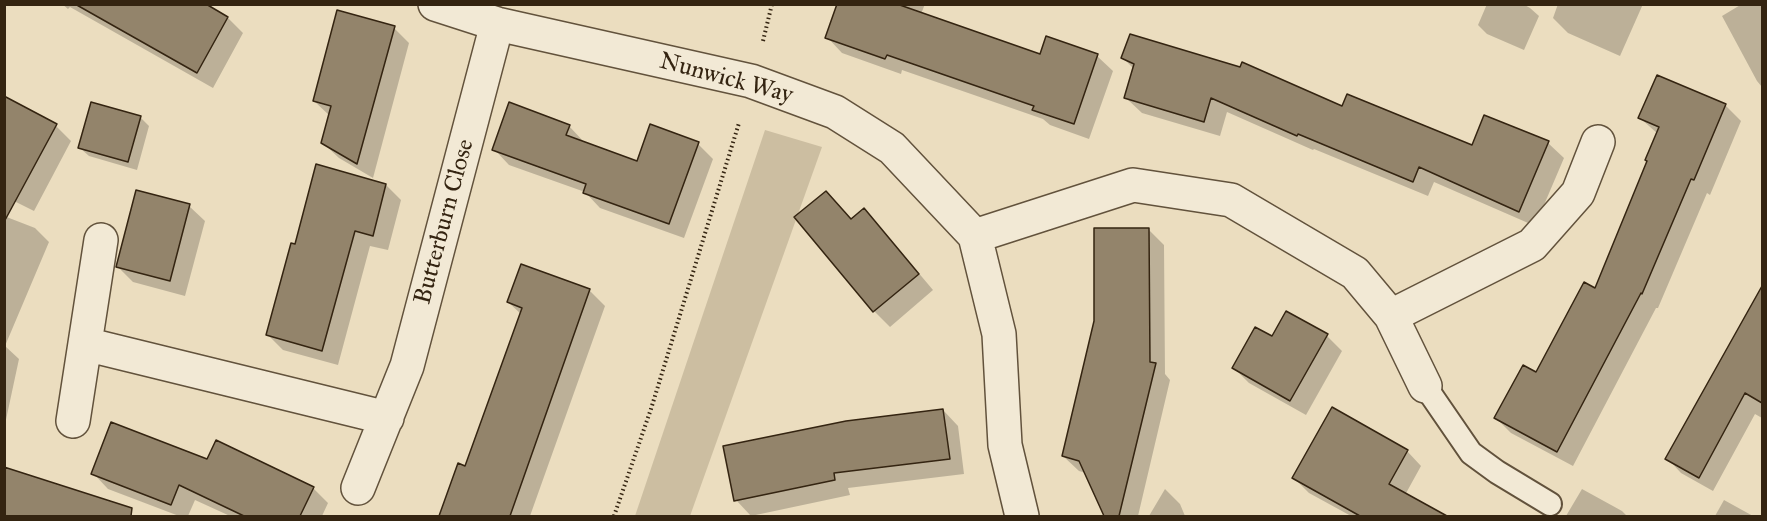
<!DOCTYPE html>
<html>
<head>
<meta charset="utf-8">
<style>
  body { margin:0 }
  #map { position:relative; width:1767px; height:521px; overflow:hidden; background:#ebddbf; font-family:"IM FELL Great Primer",serif }
  canvas { display:block }
  .frame { position:absolute; inset:0; border:6px solid #342411; pointer-events:none }
</style>
</head>
<body>
<div id="map">
<canvas width="1767" height="521"></canvas>
<div class="frame"></div>
</div>
<script>
const ctx = document.querySelector('canvas').getContext('2d');
ctx.lineJoin = 'round';
function fill(path, color) {
  ctx.fillStyle = color;
  ctx.fill(path, 'evenodd');
}
function stroke(path, color, width, dash) {
  ctx.strokeStyle = color;
  ctx.lineWidth = width;
  ctx.lineCap = dash ? 'butt' : 'round';
  ctx.setLineDash(dash || []);
  ctx.stroke(path);
}
function write(font, color, halo, rows, align = 'center') {
  ctx.font = font + ' "IM FELL Great Primer",serif';
  ctx.lineWidth = 5;
  ctx.setLineDash([]);
  ctx.textBaseline = 'middle';
  ctx.strokeStyle = halo;
  ctx.fillStyle = color;
  for (const [text, x, y, turn = 0] of rows) {
    ctx.save();
    ctx.translate(x, y);
    ctx.rotate((+turn || 0) * Math.PI / 180);
    ctx.textAlign = isNaN(turn) ? turn : align;
    if (halo) ctx.strokeText(text, 0, 0);
    ctx.fillText(text, 0, 0);
    ctx.restore();
  }
}
const green = new Path2D(`
  M 765,130 L 822,147 L 690,516 L 635,516 Z`);
const shadow = new Path2D(`
  M 62,4 L 203,4 L 228,18 L 243,33 L 213,88 L 70,7 L 68,9 Z
  M 838,4 L 925,4 L 921,14 L 1041,56 L 1097,56 L 1113,71 L 1089,139 L 1050,125 L 1043,119 L 902,70 L 901,74 L 842,53 L 827,37 Z
  M 1487,4 L 1523,4 L 1530,8 L 1539,16 L 1524,50 L 1487,34 L 1478,25 Z
  M 1558,4 L 1643,4 L 1620,56 L 1568,33 L 1553,18 Z
  M 1742,4 L 1762,4 L 1762,87 L 1757,81 L 1722,16 Z
  M 394,28 L 409,43 L 373,178 L 339,158 L 323,143 L 330,116 L 314,101 Z
  M 1123,58 L 1343,108 L 1472,147 L 1548,143 L 1564,158 L 1535,226 L 1434,182 L 1428,196 L 1314,149 L 1313,150 L 1227,112 L 1220,136 L 1142,113 L 1126,98 L 1134,69 Z
  M 1725,105 L 1741,121 L 1710,195 L 1707,193 L 1658,308 L 1656,308 L 1573,466 L 1511,433 L 1496,418 L 1537,374 L 1596,290 L 1658,134 L 1640,118 Z
  M 140,117 L 149,126 L 137,170 L 89,156 L 80,148 Z
  M 56,126 L 71,141 L 34,211 L 4,196 Z
  M 569,126 L 584,142 L 638,162 L 698,144 L 713,159 L 684,238 L 600,208 L 585,192 L 509,165 L 494,149 Z
  M 386,185 L 401,200 L 388,250 L 370,246 L 338,365 L 283,350 L 268,335 L 296,246 Z
  M 826,193 L 852,220 L 864,210 L 879,226 L 933,290 L 890,327 L 874,311 L 796,218 Z
  M 189,206 L 205,221 L 185,296 L 133,282 L 118,267 Z
  M 4,216 L 35,228 L 49,242 L 5,346 L 19,359 L 4,429 Z
  M 1149,230 L 1164,245 L 1165,374 L 1170,380 L 1138,516 L 1105,516 L 1086,473 L 1079,471 L 1063,456 Z
  M 589,290 L 605,306 L 530,516 L 440,516 L 459,465 L 466,468 L 521,314 L 508,302 Z
  M 1740,328 L 1762,341 L 1762,418 L 1755,414 L 1713,491 L 1681,473 L 1667,458 Z
  M 1327,336 L 1342,351 L 1306,415 L 1249,383 L 1234,368 L 1273,338 Z
  M 943,410 L 958,426 L 964,474 L 848,488 L 850,495 L 751,516 L 736,500 Z
  M 1407,451 L 1421,466 L 1405,495 L 1444,516 L 1351,516 L 1309,493 L 1294,478 Z
  M 208,461 L 313,488 L 328,503 L 322,516 L 230,516 L 195,500 L 188,516 L 179,516 L 108,489 L 93,473 Z
  M 1165,489 L 1180,504 L 1185,516 L 1149,516 Z
  M 1582,489 L 1622,511 L 1627,516 L 1566,516 Z
  M 4,490 L 94,508 L 91,516 L 4,516 Z
  M 1724,500 L 1753,516 L 1715,516 Z`);
const building = new Path2D(`
  M 75,4 L 206,4 L 228,17 L 197,73 Z
  M 837,4 L 897,4 L 1040,54 L 1046,36 L 1098,54 L 1074,124 L 1032,110 L 1034,106 L 887,55 L 885,59 L 825,38 Z
  M 337,10 L 395,26 L 357,164 L 321,143 L 331,106 L 313,101 Z
  M 1130,34 L 1240,67 L 1242,62 L 1342,106 L 1347,94 L 1472,145 L 1484,115 L 1549,141 L 1519,212 L 1419,167 L 1413,182 L 1298,134 L 1297,136 L 1211,98 L 1204,122 L 1124,98 L 1134,64 L 1121,58 Z
  M 1657,75 L 1726,104 L 1694,180 L 1691,179 L 1642,294 L 1641,293 L 1557,452 L 1494,418 L 1523,365 L 1536,372 L 1584,282 L 1595,288 L 1647,161 L 1645,160 L 1659,127 L 1638,118 Z
  M 4,96 L 57,124 L 4,222 Z
  M 91,102 L 141,116 L 128,162 L 78,148 Z
  M 509,102 L 570,125 L 566,135 L 637,161 L 650,124 L 699,142 L 669,224 L 583,193 L 586,184 L 492,150 Z
  M 316,164 L 386,184 L 373,236 L 355,231 L 322,351 L 266,335 L 291,243 L 295,244 Z
  M 136,190 L 190,204 L 170,281 L 116,267 Z
  M 826,191 L 851,219 L 864,208 L 919,274 L 873,312 L 794,217 Z
  M 1094,228 L 1149,228 L 1150,362 L 1156,363 L 1119,516 L 1104,516 L 1079,461 L 1062,456 L 1094,321 Z
  M 521,264 L 590,289 L 510,516 L 439,516 L 458,463 L 465,466 L 522,308 L 507,302 Z
  M 1762,286 L 1762,403 L 1745,393 L 1699,478 L 1665,459 Z
  M 1286,311 L 1328,334 L 1290,401 L 1232,368 L 1255,327 L 1272,336 Z
  M 1332,407 L 1408,450 L 1389,484 L 1447,516 L 1360,516 L 1292,478 Z
  M 943,409 L 950,459 L 834,473 L 835,480 L 734,501 L 723,446 L 846,421 Z
  M 111,422 L 207,459 L 216,440 L 314,487 L 300,516 L 244,516 L 179,485 L 171,505 L 91,474 Z
  M 4,467 L 132,508 L 131,516 L 4,516 Z`);
const path = new Path2D(`
  M 763,41 L 772,4
  M 614,516 L 651,409 L 739,123`);
const service = new Path2D(`
  M 1425,386 L 1471,453 L 1497,472 L 1550,504`);
const minor = new Path2D(`
  M 435,4 L 497,24 L 751,81 L 835,112 L 892,148 L 975,236 L 999,334 L 1005,445 L 1022,516
  M 975,236 L 1133,185 L 1231,200 L 1355,273 L 1391,316 L 1425,386
  M 1391,316 L 1532,245 L 1578,193 L 1598,142
  M 85,344 L 387,418
  M 73,421 L 101,240
  M 358,488 L 407,366 L 497,24`);
const streetNames = [
  ["Nunwick Way",726,79,15],
  ["Butterburn Close",445,222,-75]
];
fill(green, '#ccbea1');
fill(shadow, '#0003');
fill(building, '#93846b');
stroke(building, '#342411', 1.5);
stroke(service, '#62523c', 26);
stroke(minor, '#62523c', 36);
stroke(path, '#342411', 4, [1.5, 3]);
stroke(service, '#f2e9d5', 22);
stroke(minor, '#f2e9d5', 33);
write('24px', '#342411', '#f2e9d5', streetNames);
</script>
</body>
</html>
